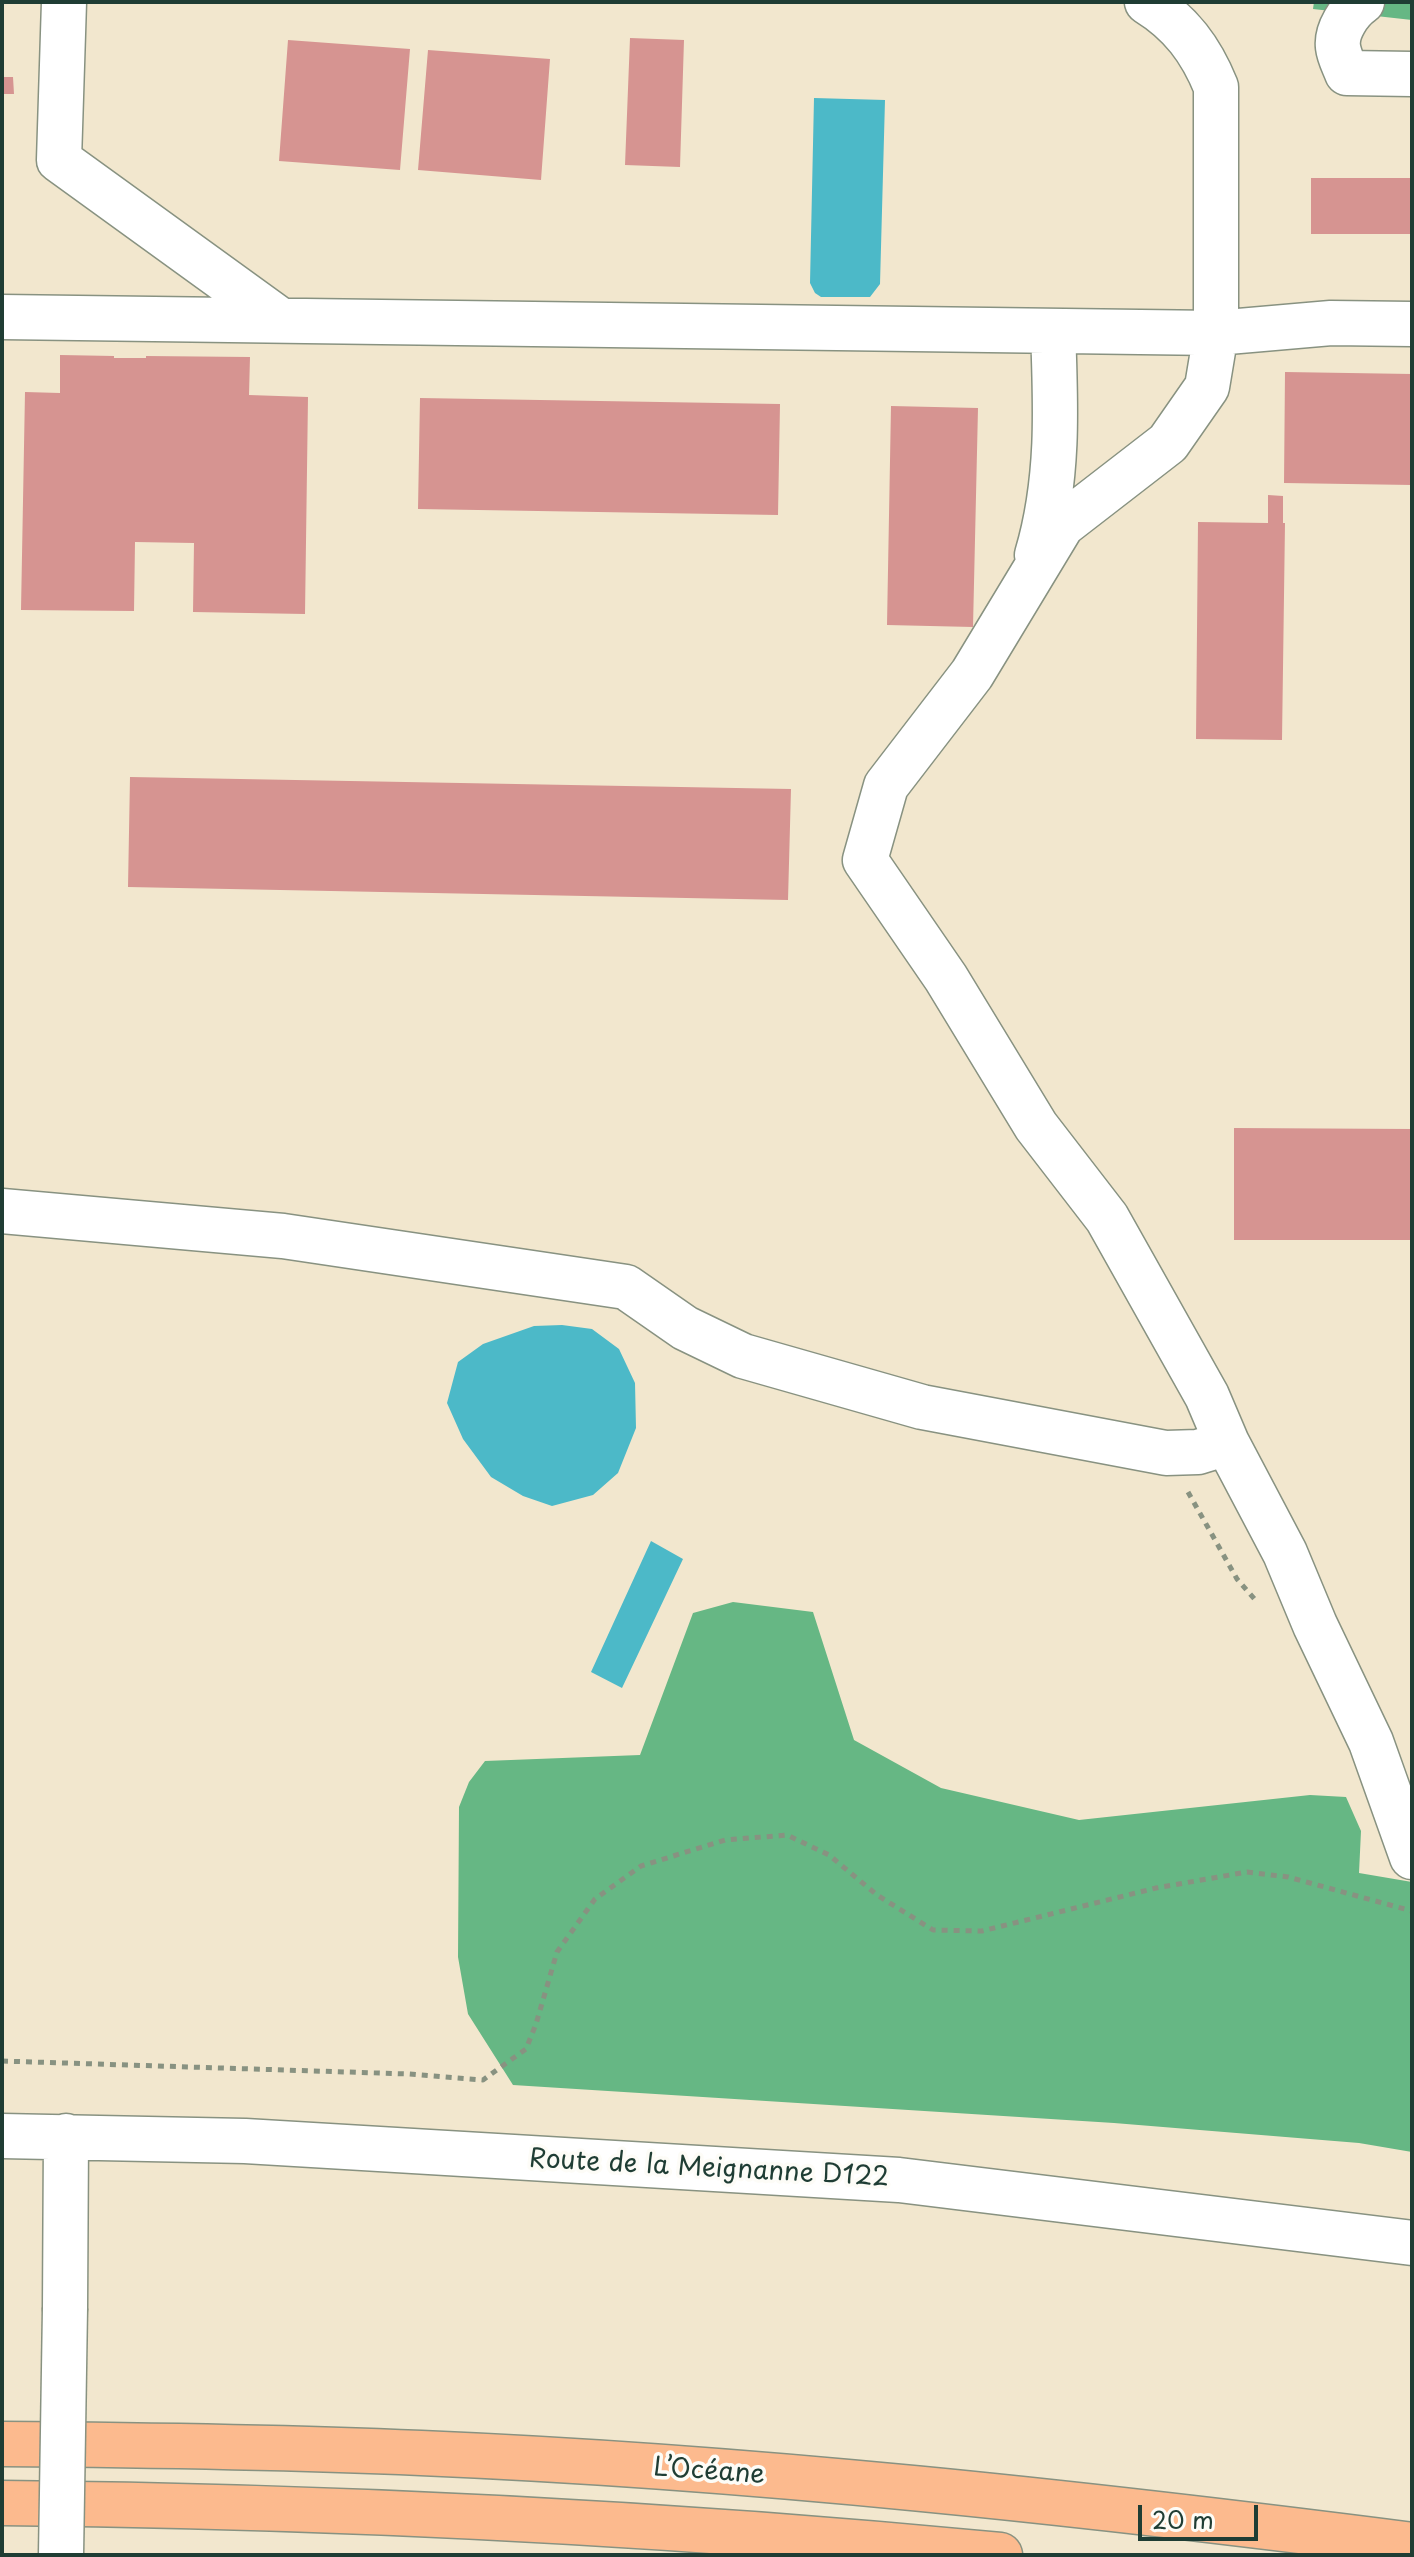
<!DOCTYPE html>
<html>
<head>
<meta charset="utf-8">
<style>
  body { margin:0 }
  #map { position:relative; width:1414px; height:2557px; overflow:hidden; background:#f2e7ce; font-family:"Playpen Sans",sans-serif }
  canvas { display:block }
  .frame { position:absolute; inset:0; border:4px solid #1f3d34; pointer-events:none }
  .scale { position:absolute; left:1138px; top:2505px; width:120px; height:36px; box-sizing:border-box; border:4px solid #1f3d34; border-top:0; padding-left:10px; font-size:24px; line-height:28px; white-space:nowrap; color:#1f3d34; -webkit-text-stroke:6px #fdfcf7; paint-order:stroke }
</style>
</head>
<body>
<div id="map">
<canvas width="1414" height="2557"></canvas>
<div class="frame"></div>
<div class="scale">20 m</div>
</div>
<script>
const ctx = document.querySelector('canvas').getContext('2d');
ctx.lineJoin = 'round';
function fill(path, color) {
  ctx.fillStyle = color;
  ctx.fill(path, 'evenodd');
}
function stroke(path, color, width, dash) {
  ctx.strokeStyle = color;
  ctx.lineWidth = width;
  ctx.lineCap = dash ? 'butt' : 'round';
  ctx.setLineDash(dash || []);
  ctx.stroke(path);
}
function write(font, color, halo, rows, align = 'center') {
  ctx.font = font + ' "Playpen Sans",sans-serif';
  ctx.lineWidth = 7;
  ctx.setLineDash([]);
  ctx.textBaseline = 'middle';
  ctx.strokeStyle = halo;
  ctx.fillStyle = color;
  for (const [text, x, y, turn = 0] of rows) {
    ctx.save();
    ctx.translate(x, y);
    ctx.rotate((+turn || 0) * Math.PI / 180);
    ctx.textAlign = isNaN(turn) ? turn : align;
    if (halo) ctx.strokeText(text, 0, 0);
    ctx.fillText(text, 0, 0);
    ctx.restore();
  }
}
const forest = new Path2D(`
  M 1314,2 L 1412,2 L 1412,20 L 1313,9 Z
  M 733,1602 L 813,1612 L 854,1740 L 941,1788 L 1079,1820 L 1310,1795 L 1346,1797 L 1361,1831 L 1359,1873 L 1412,1882 L 1412,2152 L 1359,2143 L 1114,2123 L 513,2085 L 468,2014 L 458,1957 L 459,1807 L 469,1782 L 485,1761 L 640,1755 L 693,1613 Z`);
const water = new Path2D(`
  M 814,98 L 885,100 L 880,284 L 870,297 L 821,297 L 815,293 L 810,283 Z
  M 562,1325 L 592,1329 L 619,1349 L 635,1383 L 636,1428 L 618,1473 L 593,1495 L 552,1506 L 523,1496 L 491,1477 L 463,1439 L 447,1403 L 458,1362 L 483,1344 L 534,1326 Z
  M 651,1541 L 683,1559 L 622,1688 L 591,1672 Z`);
const building = new Path2D(`
  M 630,38 L 684,40 L 680,167 L 625,165 Z
  M 288,40 L 410,49 L 400,170 L 279,161 Z
  M 428,50 L 550,59 L 541,180 L 418,170 Z
  M 2,77 L 13,77 L 14,94 L 2,94 Z
  M 1311,178 L 1412,178 L 1412,234 L 1311,234 Z
  M 60,355 L 114,356 L 114,358 L 146,358 L 146,356 L 250,357 L 249,395 L 308,397 L 305,614 L 193,612 L 194,543 L 135,542 L 134,611 L 21,610 L 25,392 L 60,393 Z
  M 1285,372 L 1412,374 L 1412,485 L 1284,483 Z
  M 420,398 L 780,404 L 778,515 L 418,509 Z
  M 891,406 L 978,408 L 973,627 L 887,625 Z
  M 1268,495 L 1283,496 L 1283,523 L 1285,523 L 1282,740 L 1196,739 L 1198,522 L 1268,523 Z
  M 130,777 L 791,789 L 788,900 L 128,887 Z
  M 1234,1128 L 1412,1129 L 1412,1240 L 1234,1240 Z`);
const path = new Path2D(`
  M 1188,1492 L 1237,1579 L 1257,1602
  M 2,2061 L 409,2074 L 483,2080 L 526,2049 L 536,2024 L 557,1952 L 595,1899 L 641,1866 L 725,1840 L 787,1835 L 829,1855 L 877,1895 L 933,1930 L 982,1931 L 1156,1888 L 1247,1872 L 1288,1877 L 1412,1911`);
const minor = new Path2D(`
  M 64,2 L 59,160 L 280,320
  M 1362,2 C 1349,11 1336,31 1338,47 C 1339,56 1344,65 1347,73 L 1412,74
  M 2,317 L 1216,333 L 1216,87 C 1201,50 1181,23 1147,2
  M 1412,324 L 1331,323 L 1216,333 L 1207,387 L 1168,443 L 1062,525 L 972,674 L 886,786 L 865,860 L 946,978 L 1036,1126 L 1107,1218 L 1207,1396 L 1227,1443 L 1285,1553 L 1315,1625 L 1371,1742 L 1412,1857
  M 1037,555 C 1059,481 1056,407 1053,331
  M 2,1211 L 283,1236 L 626,1287 L 685,1328 L 743,1356 L 922,1407 L 1166,1453 L 1198,1452 L 1227,1443
  M 2,2136 L 245,2141 L 899,2180 L 1412,2243
  M 65,2308 L 66,2136`);
const highway = new Path2D(`
  M 2,2444 C 142,2445 282,2447 421,2453 C 753,2467 1083,2503 1412,2545
  M 2,2503 C 336,2506 668,2523 1000,2555`);
const minorBridge = new Path2D(`
  M 61,2555 L 65,2308`);
const streetNames = [
  ["Route de la Meignanne D122",709,2169,3],
  ["L’Océane",709,2472,4]
];
fill(forest, '#66b784');
fill(water, '#4cb9c8');
fill(building, '#d69491');
stroke(minor, '#889281', 47);
stroke(highway, '#889281', 47);
stroke(path, '#889281', 5, [6, 6]);
stroke(minor, '#fff', 44);
stroke(highway, '#fcba8e', 44);
stroke(minorBridge, '#889281', 47, []);
stroke(minorBridge, '#fff', 44);
write('26px', '#1f3d34', '#fdfcf7', streetNames);
</script>
</body>
</html>
